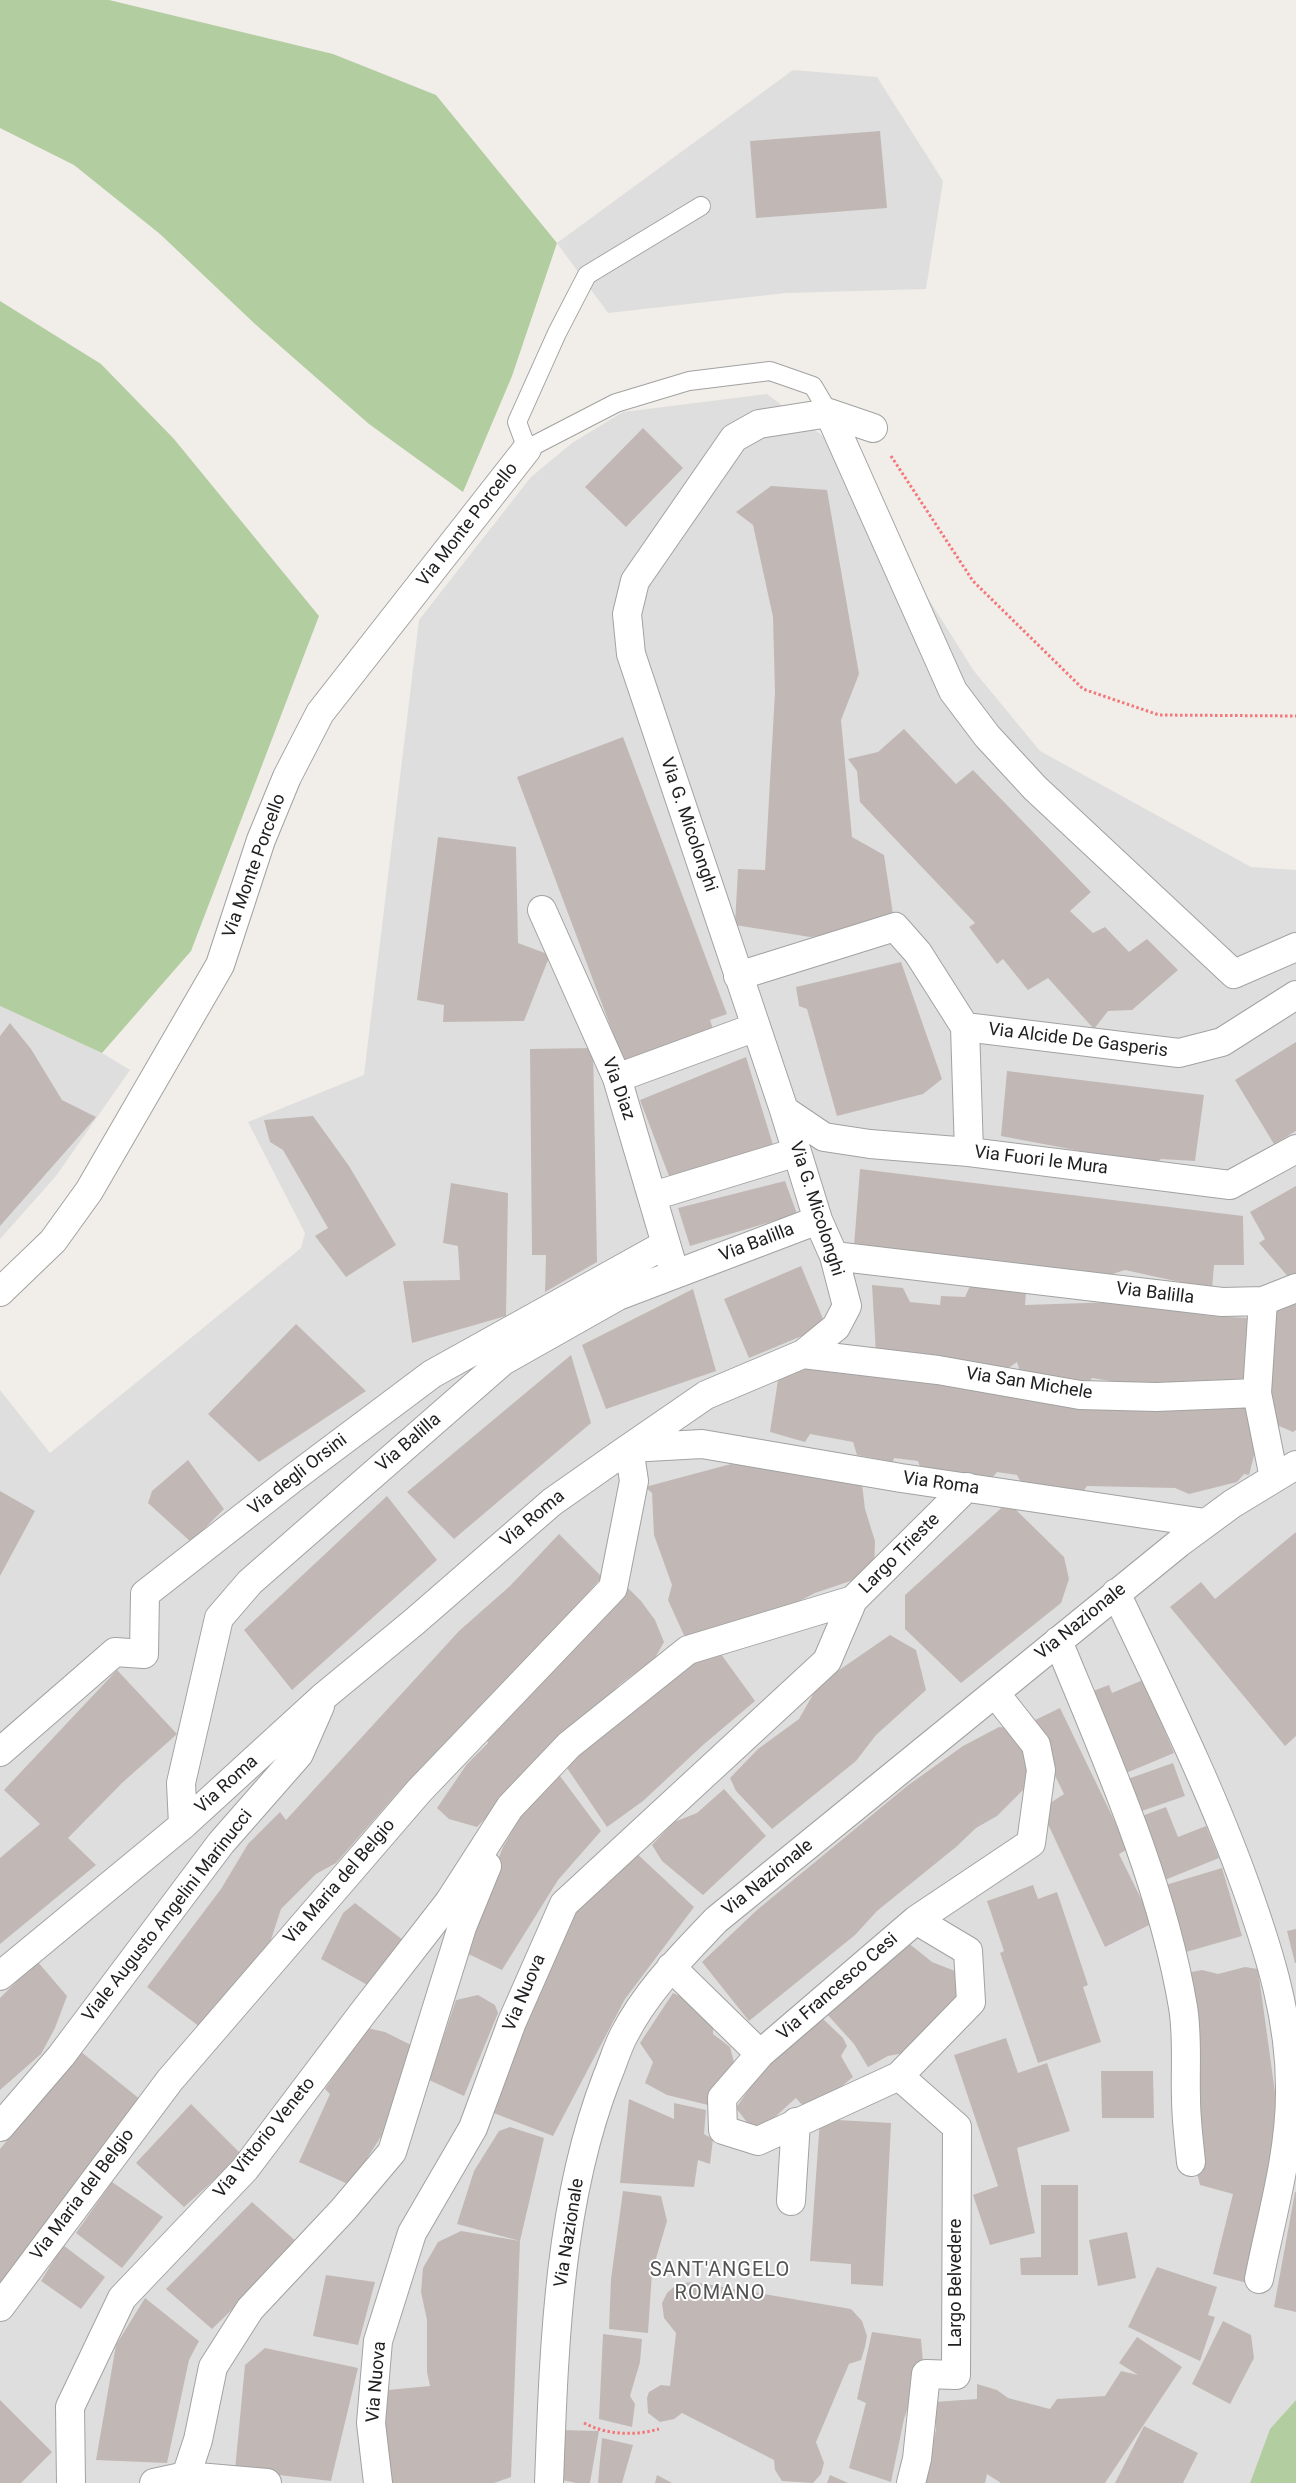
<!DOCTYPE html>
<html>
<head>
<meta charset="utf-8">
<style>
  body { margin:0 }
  canvas { display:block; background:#f1ede8 }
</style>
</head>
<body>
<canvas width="1296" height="2483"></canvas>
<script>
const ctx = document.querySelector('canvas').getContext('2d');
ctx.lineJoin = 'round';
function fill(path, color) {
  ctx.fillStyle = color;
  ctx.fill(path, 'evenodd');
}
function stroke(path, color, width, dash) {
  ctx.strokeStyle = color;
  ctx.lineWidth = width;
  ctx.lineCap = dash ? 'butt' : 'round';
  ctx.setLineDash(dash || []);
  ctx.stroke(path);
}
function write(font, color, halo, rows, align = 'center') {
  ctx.font = font + ' Roboto,sans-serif';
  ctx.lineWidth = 4;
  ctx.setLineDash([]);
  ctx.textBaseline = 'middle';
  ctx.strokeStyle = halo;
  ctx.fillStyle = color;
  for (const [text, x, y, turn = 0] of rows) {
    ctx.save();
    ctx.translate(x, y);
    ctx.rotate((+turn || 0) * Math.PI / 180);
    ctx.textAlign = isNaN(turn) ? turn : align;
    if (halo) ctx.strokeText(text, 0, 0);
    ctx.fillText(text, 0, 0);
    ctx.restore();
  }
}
const residential = new Path2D(`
  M 793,70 L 877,77 L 943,181 L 926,289 L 786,293 L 608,313 L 557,243 Z
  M 767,394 L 828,440 L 974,671 L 1040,751 L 1251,867 L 1296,870 L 1296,2400 L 1270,2429 L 1250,2483 L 0,2483 L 0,1390 L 50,1453 L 301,1248 L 305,1233 L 248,1122 L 364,1075 L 419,620 L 531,477 L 572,443 L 623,412 Z
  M 0,1006 L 102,1053 L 130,1070 L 56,1176 L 0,1239 Z`);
const forest = new Path2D(`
  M 0,0 L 109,0 L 333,54 L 436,95 L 557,243 L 512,376 L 463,492 L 369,424 L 255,324 L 160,234 L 74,165 L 0,128 Z
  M 0,301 L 101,364 L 174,439 L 319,616 L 191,951 L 102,1053 L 0,1006 Z
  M 1296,2400 L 1296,2483 L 1250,2483 L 1270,2429 Z`);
const building = new Path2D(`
  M 880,131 L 887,208 L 756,218 L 750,141 Z
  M 643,428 L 683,468 L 626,527 L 585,487 Z
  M 771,486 L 827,490 L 859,674 L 841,720 L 852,837 L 884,855 L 895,927 L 810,937 L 735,925 L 738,869 L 765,870 L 775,692 L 773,617 L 753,525 L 736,512 Z
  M 904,729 L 956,784 L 973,770 L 1091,892 L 1070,911 L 1093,933 L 1105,927 L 1129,952 L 1147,939 L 1178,970 L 1132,1010 L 1108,1011 L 1094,1029 L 1048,978 L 1028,990 L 1003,959 L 997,964 L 969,927 L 975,923 L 860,802 L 857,771 L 848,759 L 878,752 Z
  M 623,737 L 727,1014 L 710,1020 L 715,1035 L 626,1068 L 517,777 Z
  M 438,837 L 516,847 L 518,943 L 550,955 L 524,1021 L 443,1022 L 444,1005 L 417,1000 Z
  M 901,962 L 942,1079 L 923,1094 L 837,1116 L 807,1009 L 799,1006 L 796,987 Z
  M 10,1023 L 31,1049 L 62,1100 L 96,1117 L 0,1226 L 0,1036 Z
  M 1296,1042 L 1296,1131 L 1274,1144 L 1235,1080 Z
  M 593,1048 L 597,1262 L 545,1292 L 546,1255 L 532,1255 L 530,1049 Z
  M 746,1057 L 773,1145 L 669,1176 L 640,1100 Z
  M 1007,1071 L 1204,1095 L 1195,1161 L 1161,1159 L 1154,1165 L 1001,1136 Z
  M 313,1116 L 349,1166 L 396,1245 L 346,1277 L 315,1236 L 328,1228 L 283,1150 L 270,1142 L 264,1120 Z
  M 860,1169 L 1243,1216 L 1244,1265 L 1214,1265 L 1212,1289 L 1125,1270 L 1106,1276 L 854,1246 Z
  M 785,1181 L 797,1214 L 690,1246 L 678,1208 Z
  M 451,1183 L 508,1193 L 506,1316 L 412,1343 L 403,1281 L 460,1280 L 458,1246 L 443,1243 Z
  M 1296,1186 L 1296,1275 L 1290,1279 L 1259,1243 L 1265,1239 L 1250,1212 Z
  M 801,1266 L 826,1326 L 749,1358 L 724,1299 Z
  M 872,1285 L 903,1288 L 910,1302 L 940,1305 L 941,1296 L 965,1297 L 970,1286 L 1026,1292 L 1025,1305 L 1115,1302 L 1212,1316 L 1249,1318 L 1249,1388 L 1148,1387 L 1092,1378 L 1086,1386 L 1023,1381 L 1017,1362 L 1007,1369 L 876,1354 Z
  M 693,1289 L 716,1371 L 606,1409 L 582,1345 Z
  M 1296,1301 L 1296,1430 L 1293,1432 L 1272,1423 L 1269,1316 Z
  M 296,1324 L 366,1391 L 259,1462 L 208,1414 Z
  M 571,1355 L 591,1423 L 454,1539 L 407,1492 Z
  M 801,1361 L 978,1385 L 1014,1398 L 1140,1406 L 1177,1411 L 1252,1399 L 1258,1440 L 1249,1475 L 1244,1474 L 1237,1482 L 1189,1494 L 1175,1488 L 1087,1486 L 1080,1496 L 1023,1486 L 1017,1475 L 997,1472 L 993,1477 L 921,1470 L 918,1461 L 894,1458 L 893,1462 L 857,1455 L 853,1442 L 810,1434 L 805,1442 L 770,1432 L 780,1367 Z
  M 188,1460 L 224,1509 L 191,1542 L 148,1503 L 152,1491 Z
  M 731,1464 L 841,1475 L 862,1484 L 865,1509 L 875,1541 L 874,1573 L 815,1593 L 774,1614 L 687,1642 L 668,1600 L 672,1585 L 654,1535 L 652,1493 L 645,1487 Z
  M 0,1491 L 35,1511 L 0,1576 Z
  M 387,1496 L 437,1560 L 292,1690 L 244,1630 Z
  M 1008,1502 L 1064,1557 L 1069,1579 L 1061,1603 L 961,1683 L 905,1629 L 905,1595 Z
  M 1296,1532 L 1296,1736 L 1285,1746 L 1170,1607 L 1201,1582 L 1215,1599 Z
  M 559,1534 L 602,1577 L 512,1677 L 399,1791 L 336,1863 L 316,1874 L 281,1909 L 267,1952 L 200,2027 L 147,1987 L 221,1889 L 248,1844 L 280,1812 L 286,1820 L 459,1631 L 510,1586 Z
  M 622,1589 L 629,1589 L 641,1601 L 655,1620 L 664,1642 L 655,1658 L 619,1685 L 577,1731 L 503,1800 L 477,1827 L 449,1819 L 437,1808 L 467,1764 L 488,1743 L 486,1736 Z
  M 890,1635 L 916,1650 L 926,1690 L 876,1735 L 856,1761 L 772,1829 L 736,1791 L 730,1778 L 758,1749 L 799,1719 L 819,1684 Z
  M 718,1650 L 755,1701 L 703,1745 L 643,1801 L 607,1827 L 563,1762 L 681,1665 Z
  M 117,1670 L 177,1734 L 122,1783 L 68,1838 L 96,1865 L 0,1944 L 0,1858 L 40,1824 L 4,1790 Z
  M 1143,1680 L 1174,1753 L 1119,1776 L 1085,1694 L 1109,1685 L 1112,1693 Z
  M 1060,1708 L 1128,1849 L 1119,1854 L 1153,1923 L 1105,1947 L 1041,1809 L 1064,1794 L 1029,1723 Z
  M 999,1727 L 1010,1728 L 1026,1754 L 1028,1785 L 997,1816 L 976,1828 L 956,1847 L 877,1911 L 855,1935 L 749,2021 L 702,1962 L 757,1910 L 907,1786 L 963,1746 Z
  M 1173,1763 L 1185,1796 L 1133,1814 L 1122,1781 Z
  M 560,1776 L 601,1831 L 558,1880 L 502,1970 L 462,1951 L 503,1847 L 529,1802 Z
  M 724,1789 L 766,1836 L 703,1895 L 662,1861 L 652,1845 L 674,1822 L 697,1813 Z
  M 1166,1807 L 1178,1837 L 1206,1826 L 1219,1858 L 1160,1882 L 1134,1819 Z
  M 633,1850 L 694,1907 L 625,1999 L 553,2136 L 491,2112 L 570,1909 Z
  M 1222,1868 L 1242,1936 L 1179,1954 L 1159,1887 Z
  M 1033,1885 L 1038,1899 L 1057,1892 L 1088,1985 L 1083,1987 L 1101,2042 L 1038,2063 L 1000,1953 L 1004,1951 L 987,1901 Z
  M 355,1903 L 403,1940 L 371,1987 L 321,1959 L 343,1913 Z
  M 1296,1929 L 1296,1963 L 1295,1963 L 1287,1931 Z
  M 907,1942 L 932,1962 L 955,1971 L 959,2001 L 909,2052 L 888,2056 L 868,2067 L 854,2044 L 826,2013 L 849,1991 L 887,1964 Z
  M 37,1961 L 67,1996 L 55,2028 L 41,2054 L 0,2090 L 0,1998 Z
  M 1245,1967 L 1258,1969 L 1278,2114 L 1247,2283 L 1213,2274 L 1233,2194 L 1200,2185 L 1192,2154 L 1181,1974 L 1202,1970 L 1218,1974 Z
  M 673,1993 L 693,2002 L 713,2024 L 713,2034 L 730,2047 L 735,2066 L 711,2097 L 708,2105 L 667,2095 L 645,2083 L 653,2062 L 640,2043 Z
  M 478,1995 L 495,2005 L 498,2013 L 464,2096 L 429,2080 L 456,2000 Z
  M 821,2017 L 843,2038 L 847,2046 L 841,2056 L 853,2077 L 809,2113 L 796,2098 L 756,2134 L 736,2108 L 753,2083 L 781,2050 Z
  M 367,2028 L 385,2032 L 419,2049 L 398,2110 L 350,2185 L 299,2162 L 330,2094 L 325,2089 Z
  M 1006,2038 L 1018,2073 L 1047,2063 L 1070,2131 L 1017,2148 L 1035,2233 L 990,2245 L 973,2195 L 998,2186 L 954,2055 Z
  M 80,2051 L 141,2100 L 0,2294 L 0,2149 Z
  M 1101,2071 L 1153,2071 L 1154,2118 L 1102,2118 Z
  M 629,2099 L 674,2119 L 674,2103 L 706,2110 L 704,2134 L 713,2139 L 710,2164 L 698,2160 L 694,2187 L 620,2183 Z
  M 191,2104 L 242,2155 L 184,2207 L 136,2163 Z
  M 820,2119 L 891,2123 L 883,2286 L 851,2284 L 851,2264 L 810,2261 Z
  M 510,2127 L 544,2138 L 520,2241 L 457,2224 L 474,2171 L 499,2131 Z
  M 112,2182 L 163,2217 L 122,2268 L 76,2233 Z
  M 1041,2185 L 1078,2185 L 1078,2275 L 1021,2275 L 1020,2258 L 1041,2257 Z
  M 623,2191 L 661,2196 L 667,2221 L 652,2272 L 648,2333 L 609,2329 L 611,2279 Z
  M 1295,2192 L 1296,2192 L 1296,2312 L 1274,2307 Z
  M 252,2202 L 299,2244 L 212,2329 L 166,2289 Z
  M 461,2231 L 520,2241 L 511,2477 L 494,2483 L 387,2483 L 382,2435 L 388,2390 L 430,2386 L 427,2372 L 427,2320 L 421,2292 L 423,2268 L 438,2242 Z
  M 1127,2232 L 1136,2278 L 1098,2286 L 1089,2240 Z
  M 63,2245 L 105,2277 L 81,2309 L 41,2281 Z
  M 1157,2267 L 1217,2287 L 1208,2315 L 1215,2317 L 1200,2361 L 1128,2327 Z
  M 326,2275 L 375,2282 L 358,2345 L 313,2336 Z
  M 694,2282 L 851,2309 L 862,2321 L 867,2336 L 865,2347 L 861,2360 L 849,2364 L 816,2442 L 824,2463 L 821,2474 L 813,2483 L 782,2481 L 775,2470 L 774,2460 L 682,2413 L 674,2419 L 660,2422 L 648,2413 L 647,2398 L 649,2392 L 661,2385 L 670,2386 L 676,2333 L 664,2318 L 662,2303 L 667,2293 L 674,2287 L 683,2283 Z
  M 145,2298 L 199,2341 L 189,2360 L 167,2463 L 96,2460 L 116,2345 Z
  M 1223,2321 L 1251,2335 L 1254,2358 L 1230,2404 L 1192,2384 Z
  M 872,2332 L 921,2339 L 923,2362 L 904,2419 L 891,2482 L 849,2468 L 866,2403 L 857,2399 Z
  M 603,2334 L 642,2339 L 640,2362 L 630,2396 L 635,2404 L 632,2427 L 599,2419 Z
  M 1137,2337 L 1182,2367 L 1105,2483 L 1001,2483 L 987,2474 L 985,2483 L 922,2483 L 936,2430 L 934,2402 L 977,2399 L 977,2384 L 997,2390 L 1008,2398 L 1050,2409 L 1057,2399 L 1105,2396 L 1121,2371 L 1138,2375 L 1119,2363 Z
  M 265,2348 L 358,2368 L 331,2481 L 235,2470 L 245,2365 Z
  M 0,2400 L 52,2452 L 21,2483 L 0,2483 Z
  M 1144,2426 L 1198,2453 L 1183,2483 L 1115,2483 Z
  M 560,2430 L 599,2431 L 590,2483 L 576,2483 L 553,2478 Z
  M 602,2438 L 633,2445 L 622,2483 L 598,2483 Z
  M 657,2475 L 672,2483 L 655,2483 Z
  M 830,2475 L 848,2483 L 827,2483 Z`);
const path = new Path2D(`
  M 891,456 L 973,581 L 1083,689 L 1159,715 L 1296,716
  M 584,2423 C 607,2435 634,2436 659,2429`);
const service = new Path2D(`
  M 701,206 L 587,275 L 557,333 L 517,422 L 527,449 L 616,403 L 689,381 L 770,371 L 813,386 L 829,413`);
const minor = new Path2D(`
  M 829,413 L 953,691 L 987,736 L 1035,788 L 1234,974 L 1296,947
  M 542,910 L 617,1078 L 671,1261
  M 738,976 L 895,927 L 918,953 L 965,1027 L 969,1152
  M 965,1027 L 1179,1053 L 1222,1042 L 1296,995
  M 617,1078 L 756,1027
  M 784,1110 L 824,1137 L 870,1144 L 969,1152 L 1230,1185 L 1296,1149
  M 653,1196 L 797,1152
  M 834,1256 L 1222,1302 L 1263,1301 L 1296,1288
  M 0,1292 L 53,1241 L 89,1191 L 220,965 L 261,840 L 287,777 L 320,713 L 527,449
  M 1263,1301 L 1257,1393 L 1274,1478
  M 803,1354 L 938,1370 L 1080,1395 L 1156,1397 L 1257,1393
  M 1116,1593 C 1162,1690 1210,1786 1246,1887 C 1270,1954 1291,2021 1290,2093 C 1290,2155 1271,2218 1259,2279
  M 1058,1641 C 1106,1758 1162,1882 1183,2007 C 1188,2037 1185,2067 1186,2098 C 1186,2119 1189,2141 1191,2162
  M 0,1752 L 115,1652 L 144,1654 L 145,1594 L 292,1479 L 432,1374 L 666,1244
  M 183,1825 L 181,1783 L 219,1618 L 250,1582 L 503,1361 L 618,1296 L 818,1220
  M 671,1967 L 760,2054 L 916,1920 L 1031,1843 L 1041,1770 L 1036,1745 L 995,1693
  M 0,1976 L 183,1825 L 323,1697 L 414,1622 L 552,1502 L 629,1448 L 702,1444 L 901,1478 L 1205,1523
  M 760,2054 L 722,2098 L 723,2130 L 758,2141 L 899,2076 L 971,2002 L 968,1951 L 916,1920
  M 899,2076 L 957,2127 L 956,2375 L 926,2374 L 917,2459 L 911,2483
  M 0,2127 L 61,2056 L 221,1843 L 299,1754 L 320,1706
  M 791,2201 L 796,2122
  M 0,2307 L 170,2080 L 419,1791 L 613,1588 L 634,1481 L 629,1448 L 706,1395 L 803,1354 L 836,1327 L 847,1306 L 834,1256 L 818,1220 L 784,1110 L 631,654 L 627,614 L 635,581 L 734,438 L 759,424 L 829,413 L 873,428
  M 186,2476 L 198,2440 L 213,2367 L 250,2309 L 343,2210 L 392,2152 L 462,1927 L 487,1866
  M 71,2483 L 70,2407 L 122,2298 L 245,2169 L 362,2014 L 449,1902 L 510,1807 L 569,1745 L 688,1650 L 853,1600
  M 154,2483 L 186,2476 L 267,2483
  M 378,2483 L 371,2423 L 378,2341 L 412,2233 L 473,2128 L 512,2022 L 564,1904 L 827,1661 L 853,1600 L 967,1487
  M 549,2483 C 554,2349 558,2203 607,2077 C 613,2063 617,2048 624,2035 C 647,1990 682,1956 716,1920 L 1179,1543 L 1232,1504 L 1296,1465`);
const streetNames = [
  ["Via Monte Porcello",468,525,-52],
  ["Via G. Micolonghi",688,825,71],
  ["Via Monte Porcello",255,866,-70],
  ["Via Alcide De Gasperis",1078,1041,7],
  ["Via Diaz",618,1089,70],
  ["Via Fuori le Mura",1041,1161,7],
  ["Via G. Micolonghi",816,1209,72],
  ["Via Balilla",757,1243,-21],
  ["Via Balilla",1155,1294,7],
  ["Via San Michele",1029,1384,9],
  ["Via Balilla",409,1443,-41],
  ["Via degli Orsini",298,1475,-38],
  ["Via Roma",941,1484,8],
  ["Via Roma",533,1519,-40],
  ["Largo Trieste",900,1554,-45],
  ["Via Nazionale",1081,1622,-39],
  ["Via Roma",227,1785,-42],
  ["Via Nazionale",768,1878,-39],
  ["Via Maria del Belgio",340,1882,-49],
  ["Viale Augusto Angelini Marinucci",168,1916,-52],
  ["Via Francesco Cesi",838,1987,-41],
  ["Via Nuova",525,1993,-67],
  ["Via Vittorio Veneto",265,2138,-51],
  ["Via Maria del Belgio",83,2195,-53],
  ["Via Nazionale",570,2233,-81],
  ["Largo Belvedere",956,2283,-90],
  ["Via Nuova",377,2382,-85]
];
const quarterNames = [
  ["SANT'ANGELO",720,2271],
  ["ROMANO",720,2294]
];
fill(residential, '#dfdede');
fill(forest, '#b2cda0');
fill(building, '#c1b8b5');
stroke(service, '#a2a2a2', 20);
stroke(minor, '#a2a2a2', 30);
stroke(path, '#f2787a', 3, [2.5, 2.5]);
stroke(service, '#fff', 18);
stroke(minor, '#fff', 28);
write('18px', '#212121', '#fff', streetNames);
ctx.letterSpacing = '1px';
write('20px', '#545454', '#fff', quarterNames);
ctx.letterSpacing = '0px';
</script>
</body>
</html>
